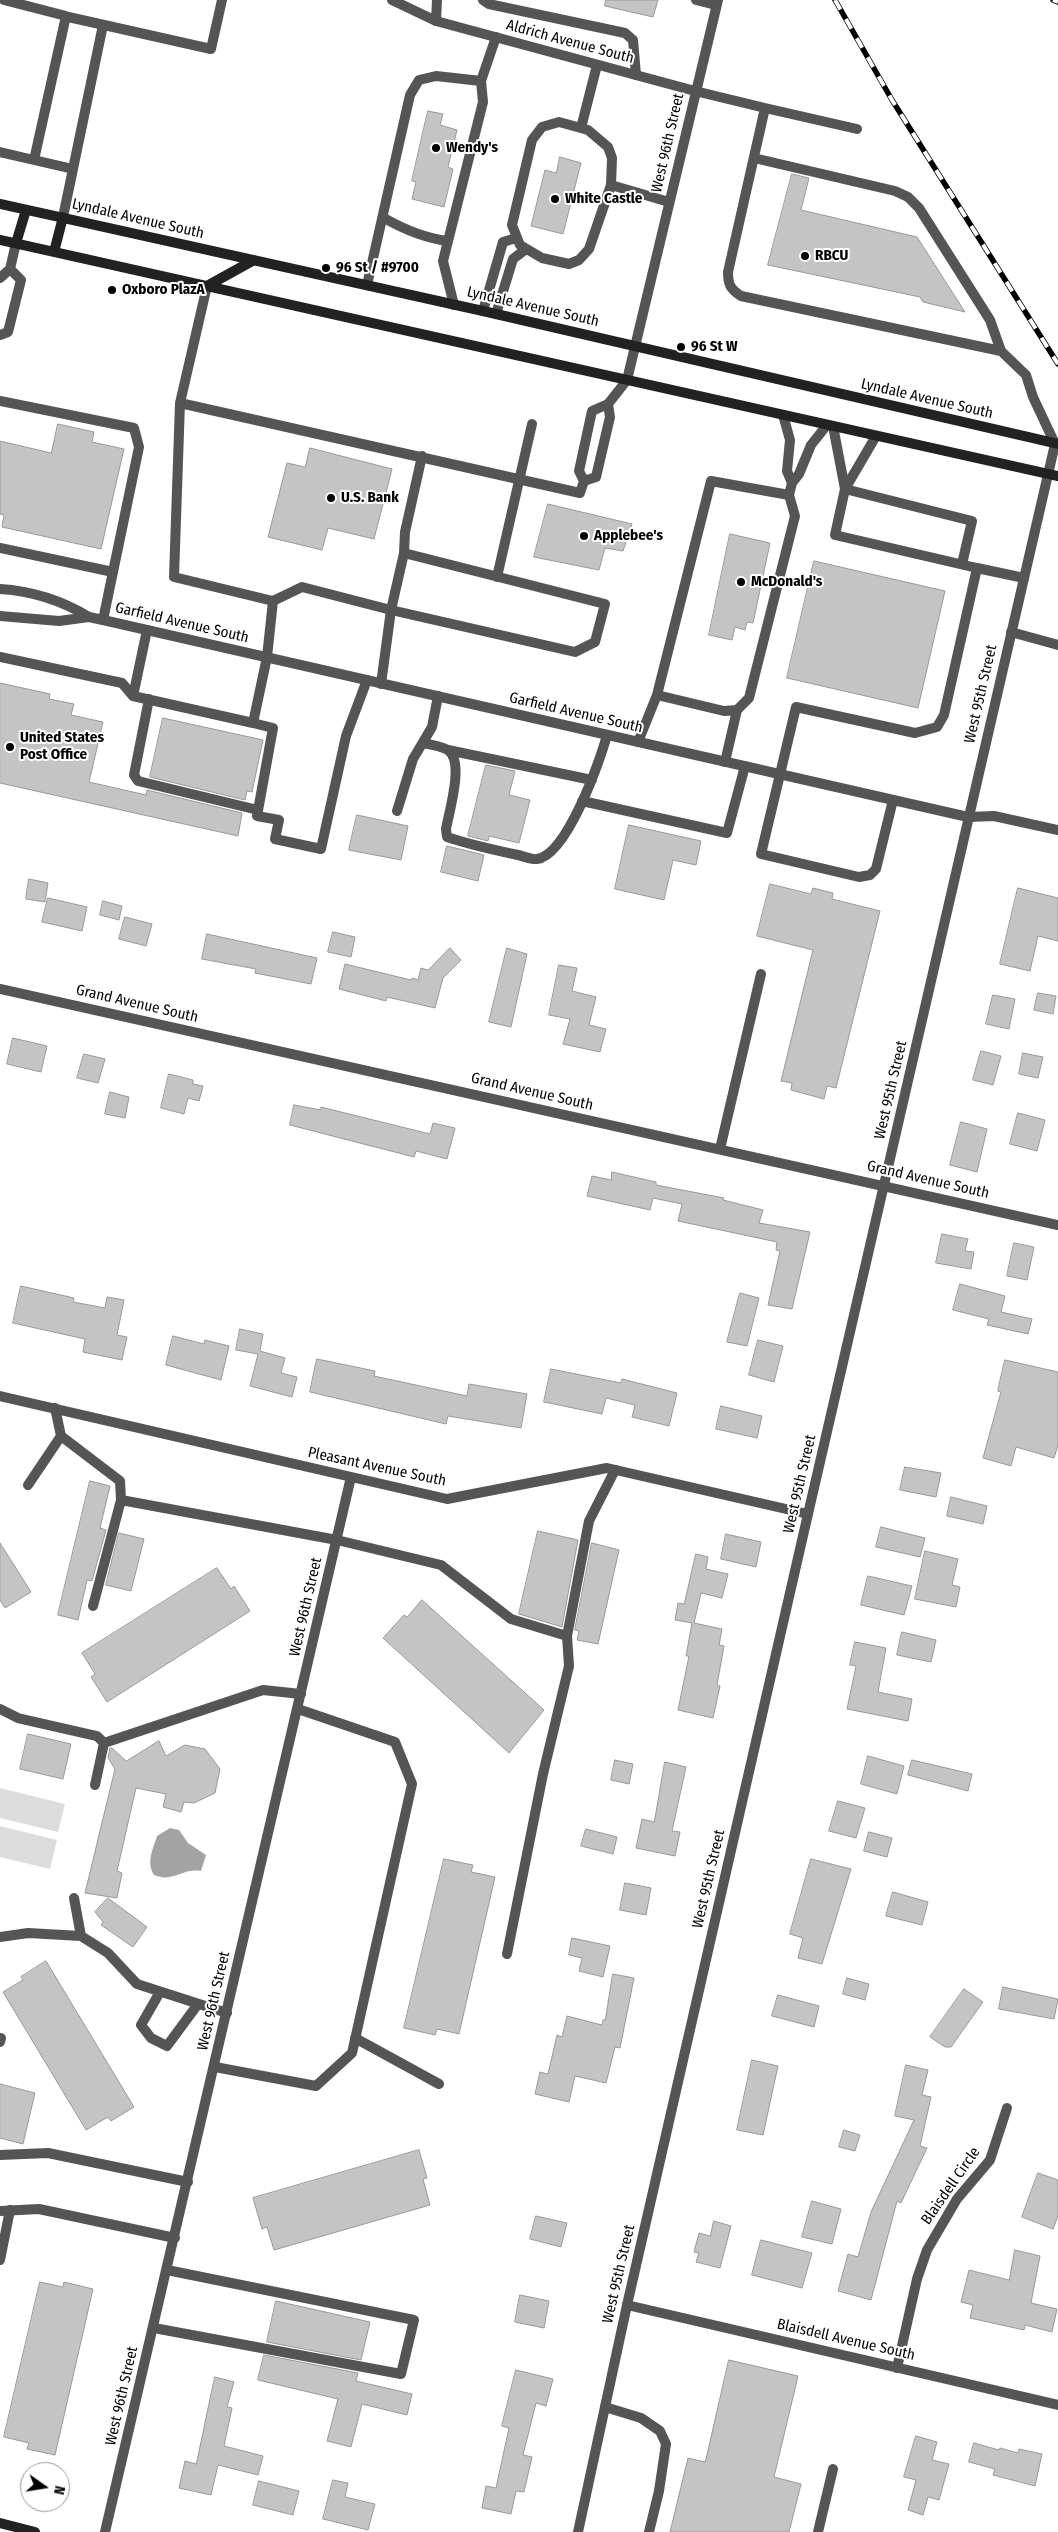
<!DOCTYPE html>
<html>
<head>
<meta charset="utf-8">
<style>
  body { margin:0 }
  #map { position:relative; width:1058px; height:2532px; overflow:hidden; background:#fff; font-family:"Fira Sans Condensed",sans-serif }
  canvas { display:block }
  .north { position:absolute; left:20px; top:2462px; width:50px; height:50px; box-sizing:border-box; background:#fff; border:1px solid #999; border-radius:50%; rotate:103deg; font-size:14px; font-weight:700; line-height:20px; text-align:center; color:#000 }
  .north::after { content:''; display:block; margin:auto; width:18px; height:22px; background:#000; clip-path:polygon(50% 0,100% 100%,50% 72%,0 100%) }
</style>
</head>
<body>
<div id="map">
<canvas width="1058" height="2532"></canvas>
<div class="north">N</div>
</div>
<script>
const ctx = document.querySelector('canvas').getContext('2d');
ctx.lineJoin = 'round';
function fill(path, color) {
  ctx.fillStyle = color;
  ctx.fill(path, 'evenodd');
}
function stroke(path, color, width, dash) {
  ctx.strokeStyle = color;
  ctx.lineWidth = width;
  ctx.lineCap = dash ? 'butt' : 'round';
  ctx.setLineDash(dash || []);
  ctx.stroke(path);
}
function write(font, color, halo, rows, align = 'center') {
  ctx.font = font + ' "Fira Sans Condensed",sans-serif';
  ctx.lineWidth = 4;
  ctx.setLineDash([]);
  ctx.textBaseline = 'middle';
  ctx.strokeStyle = halo;
  ctx.fillStyle = color;
  for (const [text, x, y, turn = 0] of rows) {
    ctx.save();
    ctx.translate(x, y);
    ctx.rotate((+turn || 0) * Math.PI / 180);
    ctx.textAlign = isNaN(turn) ? turn : align;
    if (halo) ctx.strokeText(text, 0, 0);
    ctx.fillText(text, 0, 0);
    ctx.restore();
  }
}
const green = new Path2D(`
  M 0,1788 L 65,1804 L 58,1832 L 0,1818 Z
  M 0,1826 L 57,1840 L 50,1869 L 0,1857 Z`);
const water = new Path2D(`
  M 170,1828 L 179,1830 L 188,1843 L 206,1855 L 201,1871 C 181,1868 174,1883 154,1875 C 146,1862 153,1849 157,1836 Z`);
const building = new Path2D(`
  M 606,0 L 658,0 L 653,17 L 605,6 Z
  M 428,111 L 443,114 L 440,125 L 457,130 L 448,167 L 453,169 L 444,207 L 412,199 L 416,182 L 412,181 Z
  M 560,157 L 581,163 L 563,234 L 531,226 L 545,170 L 556,173 Z
  M 792,174 L 809,178 L 801,210 L 917,237 L 965,312 L 923,302 L 920,297 L 768,265 Z
  M 58,424 L 94,432 L 92,442 L 124,449 L 101,549 L 2,527 L 4,515 L 0,514 L 0,441 L 51,453 Z
  M 310,448 L 392,469 L 374,539 L 328,528 L 322,550 L 268,537 L 287,463 L 305,467 Z
  M 548,504 L 632,524 L 623,551 L 605,548 L 599,570 L 534,557 Z
  M 730,534 L 770,543 L 753,623 L 747,622 L 745,630 L 735,627 L 732,640 L 709,635 Z
  M 814,561 L 945,591 L 918,708 L 787,678 Z
  M 0,683 L 50,694 L 49,699 L 74,704 L 71,715 L 103,722 L 89,782 L 146,795 L 147,790 L 242,813 L 238,836 L 0,783 Z
  M 163,718 L 263,740 L 252,792 L 247,791 L 245,800 L 150,777 Z
  M 486,765 L 515,771 L 509,795 L 530,800 L 519,843 L 489,836 L 488,841 L 468,836 Z
  M 357,815 L 408,826 L 401,860 L 349,850 Z
  M 629,825 L 701,841 L 696,865 L 673,860 L 664,900 L 615,889 Z
  M 447,846 L 484,855 L 478,881 L 441,872 Z
  M 29,879 L 48,883 L 45,902 L 26,899 Z
  M 770,884 L 811,894 L 813,888 L 833,893 L 832,899 L 880,911 L 836,1088 L 827,1086 L 824,1099 L 791,1090 L 792,1083 L 781,1081 L 813,950 L 757,936 Z
  M 1018,888 L 1058,898 L 1058,941 L 1038,936 L 1030,971 L 1000,964 Z
  M 48,898 L 87,907 L 82,931 L 42,922 Z
  M 103,901 L 122,906 L 119,920 L 100,915 Z
  M 125,917 L 152,924 L 146,946 L 119,939 Z
  M 333,932 L 355,937 L 351,957 L 328,952 Z
  M 207,934 L 317,958 L 311,984 L 255,973 L 256,969 L 202,959 Z
  M 450,948 L 461,960 L 443,978 L 435,1008 L 387,997 L 386,1001 L 339,989 L 345,964 L 411,980 L 412,978 L 418,980 L 421,968 L 428,970 Z
  M 507,948 L 527,954 L 511,1027 L 489,1022 Z
  M 559,965 L 577,968 L 572,991 L 596,997 L 589,1025 L 606,1029 L 600,1052 L 563,1044 L 570,1019 L 549,1015 Z
  M 1038,993 L 1056,996 L 1053,1014 L 1034,1010 Z
  M 993,995 L 1015,999 L 1009,1029 L 986,1024 Z
  M 13,1038 L 47,1046 L 41,1072 L 7,1064 Z
  M 981,1051 L 1001,1056 L 993,1085 L 973,1080 Z
  M 1023,1053 L 1043,1057 L 1038,1078 L 1019,1074 Z
  M 84,1054 L 105,1059 L 98,1083 L 77,1078 Z
  M 169,1074 L 193,1080 L 193,1084 L 203,1086 L 199,1101 L 188,1098 L 184,1114 L 161,1108 Z
  M 110,1092 L 129,1097 L 125,1118 L 105,1114 Z
  M 294,1105 L 321,1110 L 321,1107 L 430,1134 L 433,1123 L 455,1128 L 447,1159 L 416,1151 L 414,1157 L 290,1125 Z
  M 1018,1113 L 1045,1120 L 1037,1151 L 1010,1144 Z
  M 961,1122 L 987,1129 L 977,1172 L 950,1165 Z
  M 612,1172 L 656,1182 L 656,1185 L 724,1198 L 723,1200 L 763,1210 L 759,1223 L 810,1232 L 792,1309 L 768,1305 L 780,1251 L 776,1250 L 777,1242 L 678,1221 L 682,1204 L 653,1198 L 650,1210 L 587,1196 L 592,1176 L 611,1180 Z
  M 942,1234 L 968,1239 L 965,1251 L 974,1252 L 971,1269 L 936,1263 Z
  M 1014,1243 L 1034,1247 L 1027,1280 L 1007,1276 Z
  M 960,1284 L 1005,1296 L 1001,1312 L 1032,1319 L 1028,1334 L 987,1325 L 989,1319 L 953,1310 Z
  M 21,1286 L 74,1298 L 73,1302 L 105,1308 L 107,1297 L 124,1300 L 117,1335 L 127,1337 L 122,1360 L 83,1352 L 85,1339 L 13,1323 Z
  M 740,1293 L 759,1298 L 747,1346 L 727,1342 Z
  M 240,1329 L 263,1334 L 260,1351 L 285,1358 L 281,1373 L 297,1377 L 292,1397 L 250,1386 L 258,1354 L 236,1350 Z
  M 173,1336 L 204,1344 L 205,1340 L 229,1346 L 221,1380 L 166,1365 Z
  M 758,1340 L 783,1346 L 774,1382 L 749,1375 Z
  M 317,1359 L 375,1371 L 374,1376 L 467,1396 L 469,1384 L 527,1394 L 521,1428 L 448,1416 L 446,1424 L 310,1392 Z
  M 1005,1360 L 1058,1372 L 1058,1445 L 1054,1458 L 1016,1447 L 1011,1466 L 983,1458 L 1001,1392 L 998,1391 Z
  M 551,1369 L 621,1383 L 622,1379 L 677,1393 L 669,1426 L 632,1417 L 635,1405 L 606,1398 L 602,1414 L 544,1402 Z
  M 721,1406 L 762,1416 L 757,1438 L 716,1429 Z
  M 905,1467 L 941,1473 L 936,1497 L 900,1490 Z
  M 90,1481 L 110,1486 L 100,1528 L 106,1530 L 92,1581 L 87,1580 L 78,1620 L 58,1615 Z
  M 951,1497 L 987,1506 L 983,1524 L 947,1516 Z
  M 881,1527 L 925,1538 L 920,1557 L 876,1547 Z
  M 538,1531 L 578,1540 L 562,1627 L 519,1614 Z
  M 119,1533 L 144,1539 L 131,1591 L 106,1585 Z
  M 726,1534 L 761,1542 L 756,1567 L 721,1559 Z
  M 0,1543 L 31,1592 L 5,1608 L 0,1600 Z
  M 592,1543 L 619,1550 L 598,1644 L 577,1640 L 579,1631 L 575,1630 Z
  M 925,1551 L 958,1559 L 952,1585 L 960,1587 L 956,1607 L 915,1599 Z
  M 696,1554 L 708,1557 L 706,1569 L 728,1574 L 722,1598 L 701,1593 L 694,1623 L 722,1629 L 719,1645 L 724,1646 L 717,1685 L 720,1686 L 713,1718 L 678,1710 L 689,1656 L 686,1656 L 692,1623 L 675,1620 L 678,1603 L 684,1604 Z
  M 217,1568 L 231,1589 L 234,1586 L 250,1611 L 107,1702 L 91,1677 L 95,1674 L 82,1653 Z
  M 868,1576 L 912,1586 L 904,1615 L 861,1605 Z
  M 422,1600 L 544,1710 L 509,1753 L 383,1638 L 404,1615 L 407,1617 Z
  M 902,1632 L 936,1640 L 931,1662 L 897,1655 Z
  M 855,1642 L 886,1648 L 878,1692 L 912,1699 L 908,1721 L 847,1709 L 856,1666 L 850,1665 Z
  M 28,1734 L 71,1744 L 63,1779 L 20,1769 Z
  M 159,1741 L 166,1756 L 185,1745 L 205,1749 L 220,1769 L 215,1793 L 194,1803 L 184,1802 L 181,1812 L 163,1807 L 166,1794 L 136,1788 L 117,1871 L 122,1873 L 117,1898 L 85,1893 L 115,1769 L 108,1758 L 110,1748 L 112,1748 L 126,1761 Z
  M 868,1756 L 904,1766 L 897,1794 L 861,1784 Z
  M 615,1760 L 633,1764 L 629,1784 L 611,1780 Z
  M 912,1760 L 972,1774 L 968,1791 L 908,1775 Z
  M 665,1762 L 686,1767 L 672,1831 L 680,1832 L 675,1856 L 636,1848 L 642,1819 L 654,1822 Z
  M 838,1801 L 865,1808 L 856,1838 L 829,1831 Z
  M 586,1829 L 617,1837 L 613,1854 L 581,1846 Z
  M 869,1832 L 892,1838 L 887,1857 L 864,1851 Z
  M 444,1859 L 473,1865 L 471,1872 L 495,1877 L 459,2034 L 437,2029 L 435,2035 L 404,2028 Z
  M 811,1859 L 851,1869 L 822,1964 L 798,1958 L 803,1938 L 790,1934 Z
  M 625,1883 L 651,1888 L 646,1915 L 620,1910 Z
  M 893,1892 L 928,1902 L 922,1925 L 886,1916 Z
  M 108,1898 L 147,1927 L 133,1947 L 101,1925 L 103,1922 L 95,1912 Z
  M 572,1938 L 610,1946 L 603,1977 L 579,1971 L 582,1958 L 569,1955 Z
  M 46,1961 L 134,2107 L 111,2121 L 108,2117 L 86,2130 L 3,1992 L 23,1980 L 21,1977 Z
  M 613,1974 L 634,1978 L 620,2048 L 615,2047 L 606,2083 L 575,2076 L 569,2102 L 535,2094 L 540,2072 L 548,2074 L 557,2035 L 562,2037 L 567,2016 L 602,2025 L 603,2020 L 605,2020 Z
  M 847,1978 L 869,1984 L 865,2000 L 843,1994 Z
  M 1003,1987 L 1058,1999 L 1054,2019 L 999,2009 Z
  M 964,1989 L 983,2002 L 951,2047 L 945,2047 L 930,2037 Z
  M 778,1995 L 819,2006 L 814,2027 L 772,2016 Z
  M 752,2060 L 778,2066 L 763,2135 L 737,2130 Z
  M 906,2065 L 928,2070 L 922,2095 L 931,2097 L 920,2146 L 927,2148 L 901,2203 L 897,2201 L 871,2300 L 838,2291 L 848,2254 L 858,2257 L 871,2212 L 914,2120 L 895,2116 Z
  M 0,2084 L 35,2093 L 23,2144 L 0,2138 Z
  M 844,2130 L 860,2135 L 855,2151 L 839,2147 Z
  M 419,2150 L 427,2178 L 423,2179 L 430,2205 L 274,2250 L 267,2227 L 262,2229 L 253,2198 Z
  M 1038,2173 L 1058,2180 L 1058,2216 L 1053,2229 L 1022,2217 Z
  M 812,2201 L 841,2209 L 832,2244 L 802,2237 Z
  M 536,2216 L 567,2223 L 561,2247 L 530,2239 Z
  M 714,2221 L 731,2226 L 720,2268 L 696,2262 L 699,2253 L 694,2252 L 699,2233 L 710,2236 Z
  M 761,2240 L 812,2253 L 802,2288 L 752,2275 Z
  M 1015,2250 L 1040,2256 L 1031,2303 L 1057,2309 L 1052,2332 L 1025,2325 L 1024,2330 L 970,2318 L 973,2305 L 961,2302 L 969,2270 L 1009,2280 Z
  M 40,2282 L 63,2287 L 64,2282 L 93,2289 L 55,2455 L 27,2449 L 29,2443 L 4,2437 Z
  M 520,2295 L 549,2301 L 544,2328 L 515,2322 Z
  M 276,2301 L 370,2322 L 361,2360 L 267,2342 Z
  M 264,2355 L 358,2373 L 356,2381 L 412,2394 L 407,2415 L 362,2404 L 351,2447 L 327,2441 L 338,2399 L 258,2380 Z
  M 729,2360 L 798,2376 L 774,2477 L 801,2484 L 789,2532 L 670,2532 L 688,2458 L 705,2462 Z
  M 516,2370 L 553,2379 L 546,2406 L 536,2403 L 523,2455 L 532,2457 L 524,2492 L 516,2491 L 511,2514 L 482,2508 L 486,2486 L 496,2488 L 509,2428 L 502,2426 Z
  M 215,2377 L 234,2382 L 227,2407 L 232,2408 L 224,2446 L 263,2456 L 258,2475 L 218,2465 L 211,2495 L 179,2488 L 185,2461 L 196,2464 Z
  M 916,2436 L 937,2442 L 932,2460 L 949,2464 L 939,2500 L 928,2497 L 923,2515 L 908,2510 L 916,2480 L 904,2477 Z
  M 974,2443 L 999,2450 L 1000,2448 L 1018,2453 L 1019,2449 L 1042,2454 L 1035,2486 L 993,2475 L 995,2469 L 969,2462 Z
  M 333,2480 L 348,2483 L 345,2497 L 375,2504 L 368,2530 L 323,2519 Z
  M 259,2481 L 299,2491 L 293,2515 L 253,2505 Z`);
const service = new Path2D(`
  M 392,0 L 436,21 L 437,0
  M 483,0 L 489,4 L 625,33 L 633,40 L 636,75
  M 696,0 L 716,5
  M 64,16 L 211,49 L 222,0
  M 695,91 L 765,108 L 728,272 C 728,284 730,289 741,296 L 1001,351 L 1026,375 L 1033,397 L 1055,444
  M 765,108 L 857,129
  M 559,122 L 588,130 L 608,147 L 612,158 L 611,185 L 589,249 L 579,260 L 569,264 L 542,258 L 520,245 L 512,225 L 532,140 L 542,127 Z
  M 581,128 L 597,65
  M 0,152 L 34,160 L 66,16 L 4,0
  M 754,158 L 895,191 L 908,197 L 919,208 L 990,320 L 1001,351
  M 34,160 L 73,169 L 63,217
  M 73,169 L 103,25
  M 611,185 L 669,202
  M 384,218 C 405,230 424,238 448,241
  M 10,269 L 16,243
  M 0,278 L 10,269 L 21,280 L 8,332 L 0,335
  M 367,285 L 410,95 L 419,80 L 436,76 L 481,81
  M 207,286 L 180,403 L 580,493 L 584,481
  M 454,305 L 443,261 L 483,102 L 481,81 L 496,37
  M 483,311 L 503,242 L 516,238
  M 496,314 L 513,259 L 526,249
  M 0,401 L 134,428 L 139,447 L 103,620
  M 608,404 L 610,417 L 596,477 L 584,481 L 579,471 L 592,411 L 608,404 L 627,380
  M 783,415 L 790,440 L 787,471 L 792,483 L 799,474 L 811,445 L 827,425
  M 833,426 L 845,489 L 876,436
  M 0,548 L 113,572
  M 404,553 L 605,604 L 595,642 L 575,652 L 391,610 Z
  M 404,553 L 405,532 L 422,456
  M 962,564 L 972,521 L 845,489 L 835,535 L 977,568
  M 497,577 L 532,424
  M 273,601 L 302,587 L 391,610 L 381,684
  M 1011,632 L 1058,645
  M 0,657 L 122,683 L 133,696 L 253,723 L 267,657 L 273,601 L 174,577 L 180,403
  M 657,695 L 724,711 L 737,710 L 749,698 L 795,516 L 789,495
  M 133,696 L 147,630
  M 149,699 L 134,775 L 138,781 L 258,810
  M 253,723 L 273,728 L 257,816 L 279,820 L 275,839 L 321,849 L 346,736 L 367,680
  M 638,742 L 657,695 L 711,481 L 789,495 L 792,483
  M 423,743 C 431,745 443,746 449,751 C 464,763 449,812 446,829 L 447,837 C 471,845 494,850 518,855 C 523,856 532,860 537,859 C 567,855 600,761 607,735
  M 448,750 L 592,780
  M 725,762 L 737,710
  M 893,800 L 876,869 L 870,875 L 859,877 L 761,854 L 796,707 L 915,733 L 937,727 L 944,715 L 977,568 L 1024,578
  M 582,801 L 727,833 L 745,766
  M 397,811 L 413,759 L 432,727 L 438,696
  M 720,1149 L 761,974
  M 55,1408 L 61,1436 L 120,1481 L 121,1500 L 93,1606
  M 28,1485 L 61,1436
  M 121,1500 L 337,1540 L 441,1565 L 511,1619 L 567,1636 L 589,1521 L 615,1470
  M 0,1709 L 18,1718 L 97,1736 L 104,1743
  M 104,1743 L 263,1690 L 301,1694
  M 95,1785 L 104,1743
  M 74,1898 L 81,1936
  M 0,1937 L 28,1933 L 81,1936 L 108,1953 L 137,1984 L 227,2013
  M 507,1954 L 543,1774 L 569,1666 L 567,1636
  M 160,1992 L 141,2025 L 151,2038 L 167,2046 L 198,2004
  M 355,2038 L 439,2084
  M 0,2042 L 1,2038
  M 215,2067 L 316,2086 L 352,2053 L 412,1784 L 395,1742 L 298,1709
  M 0,2155 L 48,2153 L 188,2182
  M 0,2260 L 10,2210
  M 154,2328 L 401,2374 L 414,2320 L 167,2270
  M 605,2407 L 641,2418 L 660,2431 L 666,2444 L 659,2491 L 649,2532
  M 818,2532 L 833,2469`);
const minor = new Path2D(`
  M 436,21 L 695,91
  M 627,380 L 718,0
  M 968,817 L 994,816 L 1058,830
  M 0,989 L 1058,1225
  M 0,1396 L 447,1499 L 607,1468 L 808,1514
  M 0,2211 L 39,2209 L 175,2238
  M 627,2305 L 1058,2405
  M 897,2368 L 917,2279 L 927,2250 L 957,2199 L 990,2160 L 1007,2108
  M 105,2532 L 351,1477`);
const tertiary = new Path2D(`
  M 0,589 C 33,591 61,600 89,617
  M 0,616 L 59,621 L 89,617 L 103,620 L 968,817
  M 578,2532 L 627,2305 L 808,1514 L 1055,444`);
const secondary = new Path2D(`
  M 0,204 L 483,311 L 1058,444
  M 0,240 L 1058,476
  M 16,243 L 26,210
  M 54,252 L 63,217
  M 207,286 L 254,260
  M 0,2523 L 35,2532`);
const rail = new Path2D(`
  M 835,0 L 892,100 L 1058,364
  M 1053,0 L 1058,2`);
const markers = [
  [436,148,5,"#000"],
  [555,199,5,"#000"],
  [805,256,5,"#000"],
  [326,268,5,"#000"],
  [112,290,5,"#000"],
  [681,347,5,"#000"],
  [331,498,5,"#000"],
  [584,536,5,"#000"],
  [741,582,5,"#000"],
  [10,747,5,"#000"]
];
const streetNames = [
  ["Aldrich Avenue South",570,42,15],
  ["West 96th Street",668,143,-77],
  ["Lyndale Avenue South",138,219,13],
  ["Lyndale Avenue South",533,307,13],
  ["Lyndale Avenue South",927,399,13],
  ["Garfield Avenue South",182,623,13],
  ["West 95th Street",981,694,-77],
  ["Garfield Avenue South",576,713,13],
  ["Grand Avenue South",137,1004,13],
  ["West 95th Street",891,1090,-77],
  ["Grand Avenue South",532,1092,13],
  ["Grand Avenue South",928,1180,13],
  ["Pleasant Avenue South",377,1467,12],
  ["West 95th Street",800,1484,-77],
  ["West 96th Street",306,1607,-77],
  ["West 95th Street",709,1879,-77],
  ["West 96th Street",214,2001,-77],
  ["Blaisdell Circle",951,2186,-55],
  ["West 95th Street",619,2274,-77],
  ["Blaisdell Avenue South",846,2340,13],
  ["West 96th Street",122,2396,-77]
];
const poiNames = [
  ["Wendy's",446,148],
  ["White Castle",565,199],
  ["RBCU",815,256],
  ["96 St / #9700",336,268],
  ["Oxboro PlazA",122,290],
  ["96 St W",691,347],
  ["U.S. Bank",341,498],
  ["Applebee's",594,536],
  ["McDonald's",751,582],
  ["United States",20,738],
  ["Post Office",20,755]
];
fill(green, '#dcdcdc');
fill(water, '#a3a3a3');
fill(building, '#c4c4c4');
stroke(building, '#999', 1);
stroke(service, '#555', 10);
stroke(minor, '#555', 10);
stroke(tertiary, '#555', 10);
stroke(secondary, '#222', 10);
stroke(rail, '#000', 5.5);
stroke(rail, '#fff', 4, [11]);
for (const [x, y, r, color] of markers) {
  const dot = new Path2D();
  dot.arc(x, y, r, 0, 2 * Math.PI);
  ctx.fillStyle = color;
  ctx.fill(dot);
  stroke(dot, '#fff', 2);
}
write('15px', '#000', '#fff', streetNames);
write('bold 15px', '#000', '#fff', poiNames, 'left');
</script>
</body>
</html>
